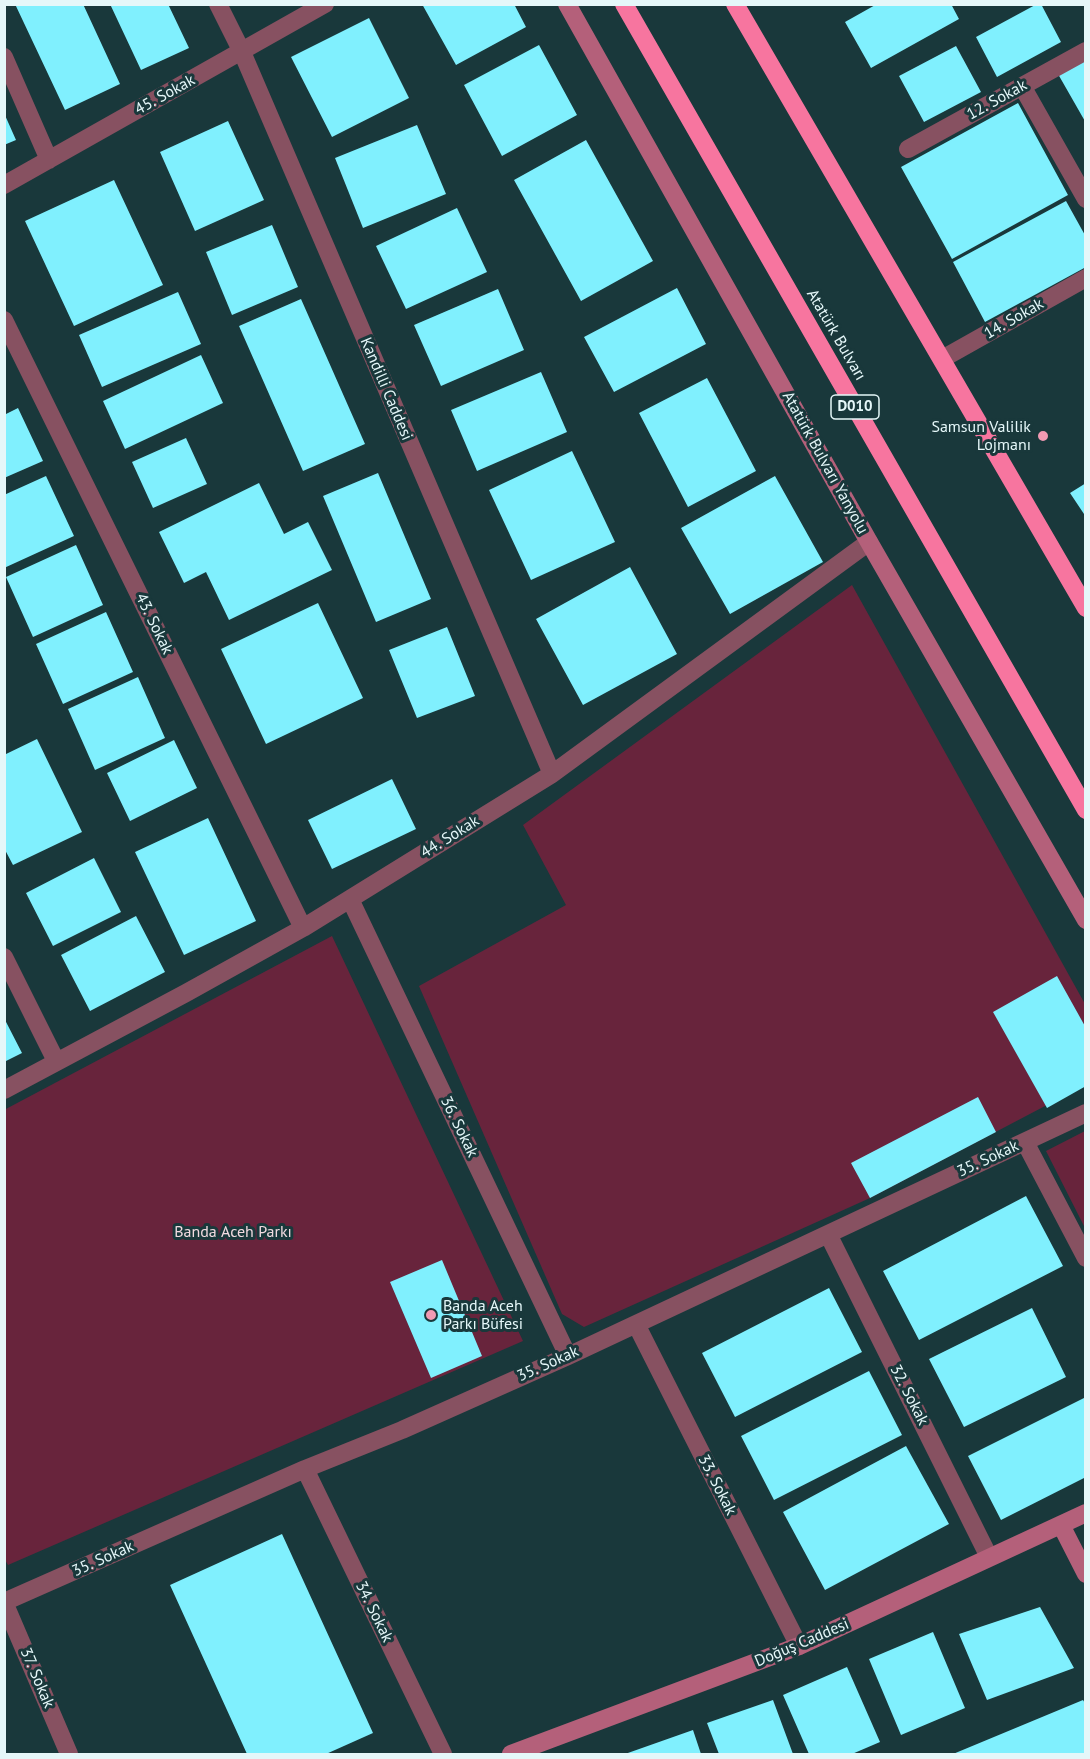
<!DOCTYPE html>
<html>
<head>
<meta charset="utf-8">
<style>
  body { margin:0 }
  #map { position:relative; width:1090px; height:1759px; overflow:hidden; background:#19383b; font-family:"PT Sans",sans-serif }
  canvas { display:block }
  .frame { position:absolute; inset:0; border:6px solid #e5f7f9; pointer-events:none }
</style>
</head>
<body>
<div id="map">
<canvas width="1090" height="1759"></canvas>
<div class="frame"></div>
</div>
<script>
const ctx = document.querySelector('canvas').getContext('2d');
ctx.lineJoin = 'round';
function fill(path, color) {
  ctx.fillStyle = color;
  ctx.fill(path, 'evenodd');
}
function stroke(path, color, width, dash) {
  ctx.strokeStyle = color;
  ctx.lineWidth = width;
  ctx.lineCap = dash ? 'butt' : 'round';
  ctx.setLineDash(dash || []);
  ctx.stroke(path);
}
function write(font, color, halo, rows, align = 'center') {
  ctx.font = font + ' "PT Sans",sans-serif';
  ctx.lineWidth = 6;
  ctx.setLineDash([]);
  ctx.textBaseline = 'middle';
  ctx.strokeStyle = halo;
  ctx.fillStyle = color;
  for (const [text, x, y, turn = 0] of rows) {
    ctx.save();
    ctx.translate(x, y);
    ctx.rotate((+turn || 0) * Math.PI / 180);
    ctx.textAlign = isNaN(turn) ? turn : align;
    if (halo) ctx.strokeText(text, 0, 0);
    ctx.fillText(text, 0, 0);
    ctx.restore();
  }
}
const green = new Path2D(`
  M 852,585 L 1085,1004 L 1085,1085 L 870,1198 L 584,1327 L 562,1314 L 419,986 L 566,905 L 523,825 Z
  M 332,936 L 523,1341 L 8,1565 L 4,1558 L 4,1110 Z
  M 1085,1131 L 1085,1228 L 1046,1151 Z`);
const building = new Path2D(`
  M 15,4 L 83,4 L 120,84 L 65,110 Z
  M 110,4 L 168,4 L 189,48 L 141,70 Z
  M 422,4 L 514,4 L 526,27 L 456,65 Z
  M 877,4 L 951,4 L 959,19 L 871,68 L 845,22 Z
  M 1037,4 L 1041,4 L 1061,42 L 997,77 L 976,37 Z
  M 369,18 L 409,98 L 332,137 L 291,57 Z
  M 539,45 L 577,115 L 502,156 L 464,85 Z
  M 956,46 L 981,92 L 924,122 L 899,76 Z
  M 1086,59 L 1086,123 L 1058,74 Z
  M 1018,103 L 1068,195 L 952,259 L 901,167 Z
  M 4,113 L 16,140 L 4,145 Z
  M 228,121 L 264,200 L 195,231 L 160,152 Z
  M 417,125 L 446,194 L 363,228 L 335,158 Z
  M 586,140 L 653,261 L 581,301 L 514,180 Z
  M 114,180 L 163,285 L 74,326 L 25,221 Z
  M 1066,201 L 1086,237 L 1086,267 L 985,322 L 953,262 Z
  M 457,208 L 487,272 L 406,309 L 376,246 Z
  M 272,225 L 298,287 L 232,315 L 206,252 Z
  M 677,288 L 706,344 L 614,392 L 584,337 Z
  M 498,289 L 524,350 L 441,386 L 414,325 Z
  M 178,292 L 201,344 L 102,387 L 79,335 Z
  M 301,299 L 365,444 L 303,471 L 239,326 Z
  M 201,355 L 223,403 L 125,449 L 103,401 Z
  M 541,372 L 567,432 L 477,471 L 451,410 Z
  M 707,378 L 756,471 L 688,507 L 639,413 Z
  M 18,408 L 43,461 L 4,478 L 4,415 Z
  M 186,438 L 207,484 L 153,508 L 132,462 Z
  M 572,451 L 615,542 L 531,580 L 489,490 Z
  M 378,473 L 431,599 L 376,622 L 323,496 Z
  M 46,476 L 74,536 L 4,568 L 4,495 Z
  M 775,476 L 823,562 L 730,614 L 681,528 Z
  M 259,483 L 284,534 L 308,522 L 332,570 L 229,620 L 206,572 L 184,583 L 159,532 Z
  M 1086,483 L 1086,517 L 1070,493 Z
  M 76,545 L 103,605 L 33,637 L 6,577 Z
  M 630,567 L 677,654 L 583,705 L 536,619 Z
  M 318,603 L 363,698 L 266,744 L 221,649 Z
  M 106,612 L 133,672 L 63,704 L 36,644 Z
  M 447,627 L 475,696 L 417,718 L 389,650 Z
  M 138,677 L 165,738 L 95,770 L 68,709 Z
  M 37,739 L 82,832 L 13,865 L 4,848 L 4,755 Z
  M 174,740 L 197,788 L 130,821 L 107,773 Z
  M 392,779 L 416,829 L 332,869 L 308,820 Z
  M 208,818 L 256,921 L 184,955 L 135,852 Z
  M 94,858 L 121,912 L 53,946 L 26,893 Z
  M 136,916 L 165,972 L 90,1011 L 61,955 Z
  M 1057,976 L 1086,1028 L 1086,1086 L 1047,1108 L 993,1012 Z
  M 4,1018 L 22,1053 L 4,1062 Z
  M 978,1097 L 996,1132 L 870,1198 L 851,1163 Z
  M 1026,1196 L 1063,1266 L 919,1340 L 883,1271 Z
  M 442,1260 L 482,1356 L 431,1378 L 390,1282 Z
  M 829,1288 L 862,1352 L 735,1417 L 702,1353 Z
  M 1032,1308 L 1066,1377 L 964,1427 L 929,1359 Z
  M 869,1371 L 902,1435 L 774,1500 L 741,1436 Z
  M 1086,1397 L 1086,1477 L 1001,1520 L 968,1456 Z
  M 906,1446 L 949,1524 L 825,1590 L 783,1512 Z
  M 282,1534 L 373,1733 L 326,1754 L 247,1754 L 170,1585 Z
  M 1040,1607 L 1074,1668 L 987,1700 L 959,1634 Z
  M 933,1632 L 965,1708 L 901,1735 L 869,1659 Z
  M 847,1667 L 880,1742 L 852,1754 L 809,1754 L 783,1695 Z
  M 773,1700 L 793,1754 L 719,1754 L 707,1723 Z
  M 1083,1700 L 1086,1705 L 1086,1754 L 953,1754 Z
  M 693,1730 L 701,1754 L 625,1754 Z`);
const street = new Path2D(`
  M 218,4 L 242,52 L 552,774
  M 4,57 L 49,160
  M 1022,86 L 1086,199
  M 908,149 L 1086,51
  M 4,185 L 325,4
  M 4,320 L 303,928
  M 942,359 L 1086,278
  M 350,899 L 568,1356
  M 4,957 L 56,1061
  M 4,1090 L 186,993 L 303,928 L 552,774 L 869,542
  M 1025,1142 L 1086,1258
  M 828,1234 L 989,1557
  M 636,1324 L 799,1646
  M 305,1469 L 443,1754
  M 69,1754 L 4,1602 L 305,1469 L 402,1430 L 568,1356 L 1086,1113`);
const secondary = new Path2D(`
  M 567,4 L 869,542 L 1086,920
  M 1061,1525 L 1086,1574
  M 511,1754 L 799,1646 L 1086,1513`);
const highway = new Path2D(`
  M 624,4 L 1086,810
  M 735,4 L 1086,608`);
const markers = [
  [1043,436,6,"#f19ab3"],
  [431,1315,6,"#f19ab3"]
];
const shields = [
  [855,407,48]
];
const shieldNames = [
  ["D010",855,407]
];
const streetNames = [
  ["45. Sokak",165,95,-29],
  ["12. Sokak",997,100,-29],
  ["14. Sokak",1014,319,-30],
  ["Atatürk Bulvarı",836,335,60],
  ["Kandilli Caddesi",386,389,67],
  ["Atatürk Bulvarı Yanyolu",825,463,61],
  ["43. Sokak",154,624,64],
  ["44. Sokak",450,837,-32],
  ["36. Sokak",459,1127,64],
  ["35. Sokak",988,1159,-25],
  ["35. Sokak",548,1364,-24],
  ["32. Sokak",909,1395,63],
  ["33. Sokak",717,1485,63],
  ["35. Sokak",103,1559,-24],
  ["34. Sokak",374,1612,64],
  ["Doğuş Caddesi",802,1643,-23],
  ["37. Sokak",37,1678,67]
];
const poiNames = [
  ["Samsun Valilik",1031,427],
  ["Lojmanı",1031,445],
  ["Banda Aceh",443,1306,"left"],
  ["Parkı Büfesi",443,1324,"left"]
];
const parkNames = [
  ["Banda Aceh Parkı",233,1232]
];
fill(green, '#68243c');
fill(building, '#80f0fe');
stroke(street, '#875161', 18);
stroke(secondary, '#b4607a', 18);
stroke(highway, '#f7759f', 18);
for (const [x, y, r, color] of markers) {
  const dot = new Path2D();
  dot.arc(x, y, r, 0, 2 * Math.PI);
  ctx.fillStyle = color;
  ctx.fill(dot);
  stroke(dot, '#19383b', 2);
}
for (const [x, y, w] of shields) {
  const box = new Path2D();
  box.roundRect(x - w / 2, y - 12, w, 24, 4.5);
  ctx.fillStyle = '#19383b';
  ctx.fill(box);
  stroke(box, '#e5f7f9', 1.5);
}
write('bold 15px', '#e5f7f9', null, shieldNames);
write('16px', '#e5f7f9', '#19383b', streetNames);
write('16px', '#e5f7f9', '#19383b', poiNames, 'right');
write('16px', '#f2dae0', '#19383b', parkNames);
</script>
</body>
</html>
